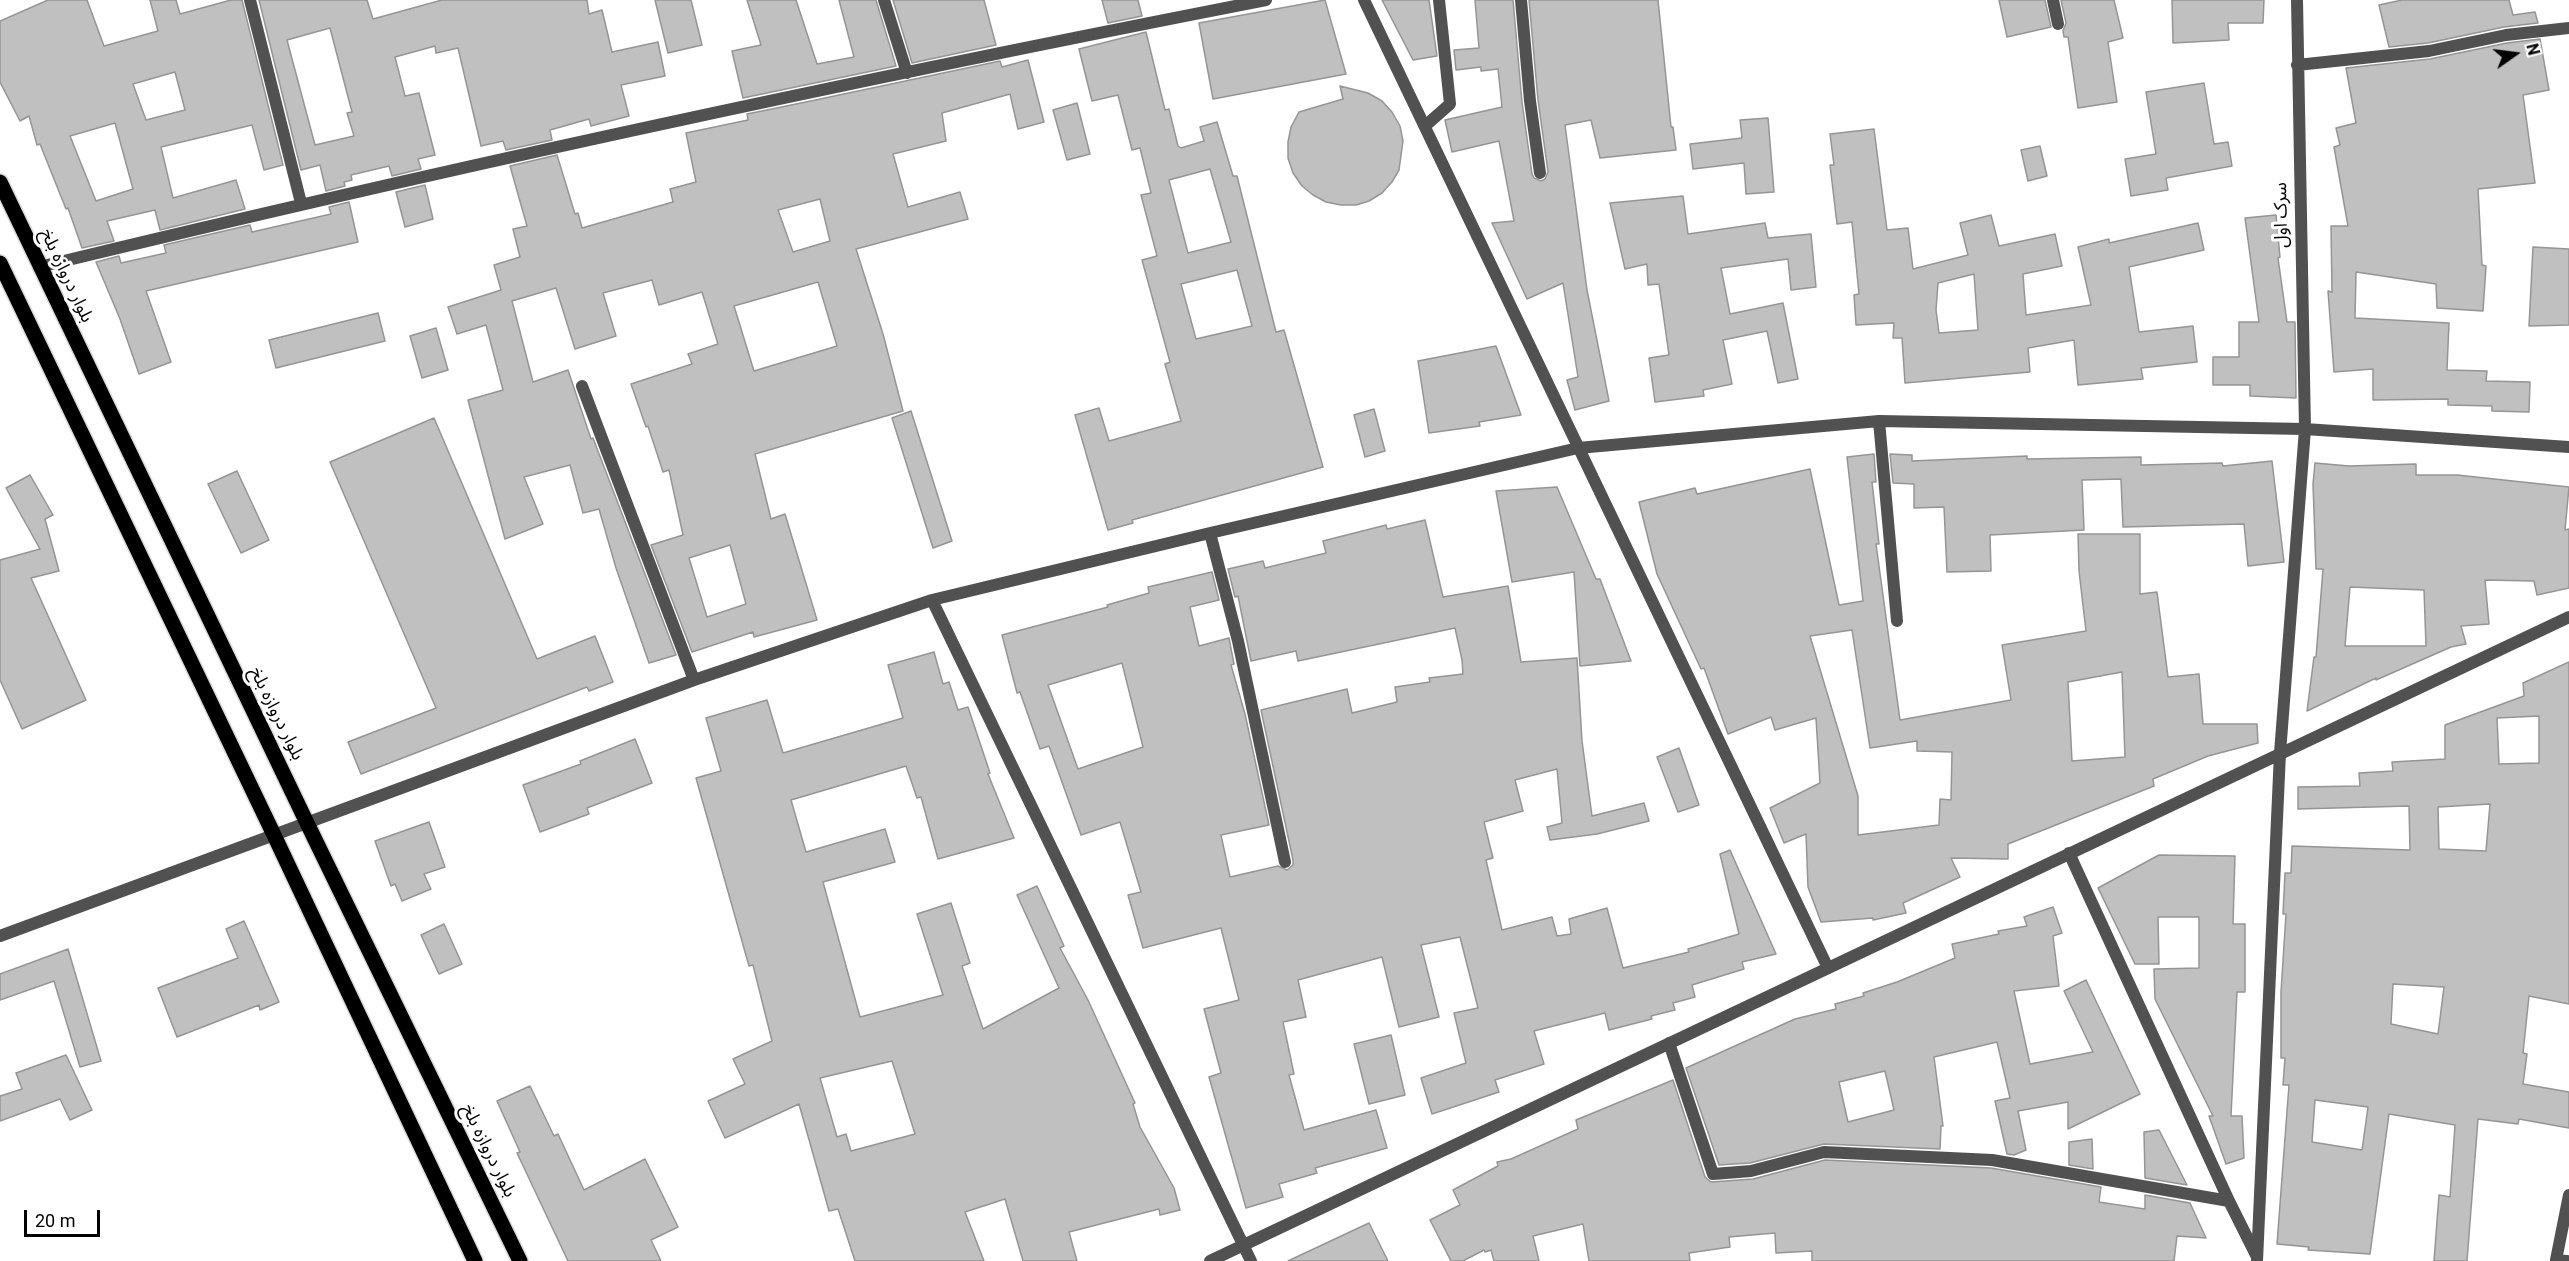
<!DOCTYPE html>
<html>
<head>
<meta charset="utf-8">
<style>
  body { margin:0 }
  #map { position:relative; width:2569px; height:1261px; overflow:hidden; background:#fff; font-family:Roboto,sans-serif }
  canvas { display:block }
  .north { position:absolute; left:2485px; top:24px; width:60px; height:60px; -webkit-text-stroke:4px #fff; paint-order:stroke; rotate:76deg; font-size:16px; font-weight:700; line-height:24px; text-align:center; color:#000 }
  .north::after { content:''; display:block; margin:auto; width:21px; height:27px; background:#000; clip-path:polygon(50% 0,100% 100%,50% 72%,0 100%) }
  .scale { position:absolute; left:24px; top:1210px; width:76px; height:27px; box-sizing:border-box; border:3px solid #000; border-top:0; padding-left:8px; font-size:18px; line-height:21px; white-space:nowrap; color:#000; -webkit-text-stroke:4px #fff; paint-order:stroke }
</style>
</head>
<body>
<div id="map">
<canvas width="2569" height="1261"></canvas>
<div class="north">N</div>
<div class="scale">20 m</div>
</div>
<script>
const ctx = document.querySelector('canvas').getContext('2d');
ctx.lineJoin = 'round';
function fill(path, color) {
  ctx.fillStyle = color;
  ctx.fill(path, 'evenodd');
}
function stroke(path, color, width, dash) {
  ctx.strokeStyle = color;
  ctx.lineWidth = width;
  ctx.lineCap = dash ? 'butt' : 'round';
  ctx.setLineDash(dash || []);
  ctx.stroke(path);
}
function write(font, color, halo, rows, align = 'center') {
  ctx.font = font + ' Roboto,"Noto Sans Arabic",sans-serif';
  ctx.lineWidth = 6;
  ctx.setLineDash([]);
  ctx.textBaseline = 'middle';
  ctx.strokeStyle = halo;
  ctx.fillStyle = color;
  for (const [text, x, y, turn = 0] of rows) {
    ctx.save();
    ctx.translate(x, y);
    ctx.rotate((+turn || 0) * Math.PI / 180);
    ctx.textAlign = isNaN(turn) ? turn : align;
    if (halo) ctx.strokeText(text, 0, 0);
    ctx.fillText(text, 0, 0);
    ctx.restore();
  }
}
const building = new Path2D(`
  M 48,0 L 87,0 L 104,46 L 158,31 L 150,0 L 176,0 L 180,14 L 231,0 L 242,0 L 283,165 L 264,170 L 252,125 L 161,147 L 173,198 L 236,180 L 245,209 L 160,230 L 155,210 L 107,221 L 114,241 L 82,248 L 68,208 L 66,209 L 40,144 L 37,145 L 29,116 L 20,121 L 0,82 L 0,21 ZM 175,72 L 185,110 L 146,120 L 133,84 ZM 115,123 L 133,189 L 96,201 L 70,136 Z
  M 259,0 L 367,0 L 373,19 L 442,0 L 587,0 L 589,14 L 602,10 L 612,52 L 658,42 L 665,76 L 621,85 L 629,116 L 591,126 L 589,119 L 550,130 L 552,140 L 506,150 L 503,141 L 481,146 L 458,48 L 436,53 L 435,46 L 395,57 L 405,96 L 419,93 L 435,155 L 418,159 L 421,169 L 392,176 L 389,166 L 351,175 L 352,180 L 344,182 L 345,186 L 326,191 L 320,165 L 301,170 ZM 330,28 L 352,112 L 347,113 L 354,136 L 315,145 L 287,40 Z
  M 655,0 L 691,0 L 702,45 L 668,53 Z
  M 747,0 L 796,0 L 817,64 L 854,57 L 839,0 L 876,0 L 896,66 L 743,98 L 732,51 L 761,45 Z
  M 893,0 L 984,0 L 996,45 L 912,63 Z
  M 1102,0 L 1138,0 L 1142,16 L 1108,23 Z
  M 1325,0 L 1346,74 L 1213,99 L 1199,23 Z
  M 1382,0 L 1429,0 L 1437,56 L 1413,60 Z
  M 1475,0 L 1513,0 L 1522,102 L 1532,174 L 1534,178 L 1541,181 L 1545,179 L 1548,172 L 1538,100 L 1529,0 L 1658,0 L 1671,127 L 1673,127 L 1676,150 L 1600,158 L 1591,120 L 1565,125 L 1587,290 L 1609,401 L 1575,410 L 1567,380 L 1578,377 L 1563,283 L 1527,299 L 1492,223 L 1514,221 L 1499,141 L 1452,152 L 1445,120 L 1502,107 L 1498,69 L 1481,71 L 1481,67 L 1456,70 L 1454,50 L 1479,48 Z
  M 1999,0 L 2045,0 L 2051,27 L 2007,37 Z
  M 2061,0 L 2114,0 L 2123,38 L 2108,42 L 2117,102 L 2078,108 L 2068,37 L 2064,37 L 2063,31 L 2066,23 Z
  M 2172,0 L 2264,0 L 2263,23 L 2228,23 L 2229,40 L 2173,43 Z
  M 2402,0 L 2509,0 L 2513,15 L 2535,12 L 2538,23 L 2504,27 L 2428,43 L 2389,47 L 2379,5 Z
  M 1146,32 L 1165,110 L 1169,109 L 1178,146 L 1181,148 L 1204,141 L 1200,127 L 1217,122 L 1233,176 L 1237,176 L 1276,332 L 1284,330 L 1323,467 L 1132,520 L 1133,523 L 1108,530 L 1075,415 L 1099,408 L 1109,441 L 1181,421 L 1165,364 L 1170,362 L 1142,260 L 1157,256 L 1141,195 L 1151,193 L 1140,148 L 1132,150 L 1118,95 L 1092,101 L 1079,49 ZM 1210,169 L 1231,242 L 1188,253 L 1169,180 ZM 1237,270 L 1252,326 L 1196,339 L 1181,284 Z
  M 2540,39 L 2549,90 L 2523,95 L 2535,183 L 2478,189 L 2482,265 L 2486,266 L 2483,311 L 2437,308 L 2436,284 L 2356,272 L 2355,318 L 2449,323 L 2447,370 L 2487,371 L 2486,381 L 2530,382 L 2529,412 L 2492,411 L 2492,406 L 2448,405 L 2448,399 L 2373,400 L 2373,369 L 2334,372 L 2328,291 L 2332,292 L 2331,226 L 2348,226 L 2334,147 L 2340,145 L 2336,128 L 2356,123 L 2346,68 L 2430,59 L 2507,43 Z
  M 1028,60 L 1044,122 L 1018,129 L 1010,94 L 942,113 L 946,141 L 893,154 L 908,207 L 960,192 L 968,219 L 856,249 L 883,334 L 903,411 L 755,454 L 771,519 L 785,514 L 817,620 L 754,637 L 753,632 L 692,652 L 651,545 L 683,535 L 669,470 L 663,472 L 648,426 L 646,427 L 631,384 L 692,364 L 688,354 L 718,344 L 702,292 L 659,305 L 652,280 L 603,293 L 616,336 L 575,349 L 556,288 L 512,301 L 533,382 L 568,370 L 591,439 L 593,438 L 676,655 L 649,663 L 616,568 L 599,509 L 583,513 L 570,465 L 524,477 L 543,524 L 505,539 L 468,400 L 503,390 L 486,325 L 457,334 L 448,307 L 501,290 L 494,265 L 520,257 L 513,229 L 527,226 L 510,166 L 557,155 L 575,214 L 578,213 L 582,228 L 673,202 L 670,189 L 696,182 L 686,133 L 748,120 L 747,114 L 806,102 L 1000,61 L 1002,67 ZM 820,199 L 830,241 L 793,252 L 778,210 ZM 818,282 L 837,346 L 754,371 L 734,306 ZM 730,545 L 746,604 L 707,617 L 689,558 Z
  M 2204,83 L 2214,144 L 2228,142 L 2232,166 L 2166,178 L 2168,190 L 2131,196 L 2125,159 L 2156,154 L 2146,92 Z
  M 1340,86 L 1368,93 L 1382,101 L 1392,112 L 1400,126 L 1403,141 L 1399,170 L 1392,182 L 1382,193 L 1369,201 L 1356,205 L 1341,205 L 1326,202 L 1313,195 L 1302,186 L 1293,173 L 1288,158 L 1288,142 L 1291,127 L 1299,112 L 1343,99 Z
  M 1077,103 L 1090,154 L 1067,160 L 1053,110 Z
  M 1768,118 L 1774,192 L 1746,194 L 1744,163 L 1693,169 L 1690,144 L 1742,138 L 1740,120 Z
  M 1874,129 L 1887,230 L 1908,228 L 1913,269 L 1968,255 L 1960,223 L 1991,215 L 1999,246 L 2055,234 L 2062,266 L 2023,274 L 2026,315 L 2091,305 L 2078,247 L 2109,239 L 2109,243 L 2198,223 L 2204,250 L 2129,267 L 2139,332 L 2193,326 L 2197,362 L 2141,368 L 2143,379 L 2078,385 L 2074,340 L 2028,348 L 2030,372 L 1905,383 L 1902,338 L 1893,338 L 1894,323 L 1856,325 L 1854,295 L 1859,294 L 1852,222 L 1837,224 L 1830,165 L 1834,165 L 1830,134 ZM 1974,274 L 1978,330 L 1939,333 L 1936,310 L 1938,283 Z
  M 2040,146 L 2047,176 L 2028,181 L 2021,150 Z
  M 425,185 L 433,219 L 405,227 L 396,192 Z
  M 1683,196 L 1688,234 L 1765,223 L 1768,238 L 1811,234 L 1816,287 L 1791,290 L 1788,259 L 1721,268 L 1730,314 L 1783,303 L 1798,379 L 1778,383 L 1767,331 L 1723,340 L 1732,384 L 1703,390 L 1704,396 L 1655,402 L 1649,358 L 1669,355 L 1659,284 L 1648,285 L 1647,264 L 1625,269 L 1610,203 Z
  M 349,202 L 358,242 L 146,291 L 171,362 L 139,374 L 120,319 L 96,262 L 119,256 L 121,263 L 166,253 L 164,245 L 194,238 L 250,225 L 252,232 L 331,214 L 329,207 Z
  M 2276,215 L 2280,257 L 2278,258 L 2287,322 L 2295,322 L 2296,398 L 2250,396 L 2250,385 L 2213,385 L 2213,357 L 2239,357 L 2239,322 L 2259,322 L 2245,218 Z
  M 2533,247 L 2569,249 L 2569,325 L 2529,326 Z
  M 378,313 L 385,341 L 276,368 L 269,340 Z
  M 436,328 L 448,370 L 422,378 L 410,336 Z
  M 1496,346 L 1521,415 L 1479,422 L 1480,426 L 1429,433 L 1418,361 Z
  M 1374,409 L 1385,451 L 1365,457 L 1354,415 Z
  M 911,411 L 952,541 L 933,548 L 892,418 Z
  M 434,418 L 537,659 L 595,636 L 613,682 L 589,691 L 587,687 L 361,774 L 348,742 L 436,708 L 330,462 Z
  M 1874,454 L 1876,482 L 1872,482 L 1879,544 L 1876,544 L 1900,720 L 2011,700 L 2002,645 L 2086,631 L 2079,571 L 2078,534 L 2140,534 L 2140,594 L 2157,592 L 2168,677 L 2199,674 L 2203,724 L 2257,724 L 2258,743 L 2208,756 L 2153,779 L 2154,786 L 2008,844 L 2008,859 L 1951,858 L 1960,877 L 1903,903 L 1906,913 L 1873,920 L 1873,918 L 1821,922 L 1808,887 L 1806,834 L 1784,843 L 1770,808 L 1820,783 L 1816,718 L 1775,730 L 1771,717 L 1728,734 L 1704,668 L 1701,669 L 1657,574 L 1639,502 L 1695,488 L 1697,494 L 1810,469 L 1839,605 L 1863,601 L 1847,457 ZM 1852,630 L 1870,748 L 1917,741 L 1917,751 L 1952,752 L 1951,800 L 1940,799 L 1939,825 L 1858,835 L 1858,796 L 1810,636 ZM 2122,672 L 2125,757 L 2072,761 L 2068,682 Z
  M 1890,454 L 1912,455 L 1912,461 L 2027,456 L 2027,459 L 2141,457 L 2141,465 L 2222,463 L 2223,466 L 2272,461 L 2284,562 L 2248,566 L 2244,524 L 2123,527 L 2121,479 L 2082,480 L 2084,530 L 1990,535 L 1991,571 L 1947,572 L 1944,507 L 1914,508 L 1914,484 L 1893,483 Z
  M 2315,463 L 2349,466 L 2416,464 L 2416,475 L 2457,475 L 2569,487 L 2565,530 L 2569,529 L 2569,588 L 2537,595 L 2534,581 L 2485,580 L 2489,624 L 2461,626 L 2466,644 L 2451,647 L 2376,680 L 2376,678 L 2307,711 L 2314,657 L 2316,657 L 2323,569 L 2316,569 L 2313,484 ZM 2350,587 L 2424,590 L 2426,646 L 2345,646 Z
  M 237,471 L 269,540 L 241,553 L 208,484 Z
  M 30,475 L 53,515 L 45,519 L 59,571 L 31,578 L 86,700 L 22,729 L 0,680 L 0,560 L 40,549 L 6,488 Z
  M 1557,487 L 1596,579 L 1600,579 L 1631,661 L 1580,666 L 1574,572 L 1512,582 L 1496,491 Z
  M 1425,520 L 1443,597 L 1508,586 L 1521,662 L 1577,658 L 1582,741 L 1592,816 L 1644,803 L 1649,821 L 1597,834 L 1550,840 L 1547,827 L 1562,823 L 1557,769 L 1515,780 L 1523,811 L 1484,822 L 1493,858 L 1486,860 L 1502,930 L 1552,917 L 1557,936 L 1571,934 L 1569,919 L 1607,908 L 1623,968 L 1689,952 L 1688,949 L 1739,934 L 1720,854 L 1730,850 L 1776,954 L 1742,962 L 1744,969 L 1692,985 L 1695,997 L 1673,1003 L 1675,1010 L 1651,1016 L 1652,1019 L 1609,1030 L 1605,1013 L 1534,1031 L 1544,1064 L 1495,1080 L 1499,1092 L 1432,1114 L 1421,1078 L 1466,1063 L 1454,1013 L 1478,1008 L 1460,937 L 1421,945 L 1439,1017 L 1399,1027 L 1382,957 L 1298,980 L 1306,1017 L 1283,1022 L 1294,1074 L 1289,1075 L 1304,1130 L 1376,1110 L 1387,1148 L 1315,1168 L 1317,1173 L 1279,1184 L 1283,1197 L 1246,1208 L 1209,1077 L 1221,1073 L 1204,1009 L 1239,1000 L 1221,928 L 1143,948 L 1128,895 L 1141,892 L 1120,822 L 1081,835 L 1049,746 L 1040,749 L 1020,692 L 1017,693 L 1002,635 L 1108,607 L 1107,605 L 1149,593 L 1148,587 L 1212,572 L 1219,600 L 1190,607 L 1199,646 L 1229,638 L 1234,664 L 1231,665 L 1245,714 L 1269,825 L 1221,835 L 1230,877 L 1278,866 L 1287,870 L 1293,865 L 1293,860 L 1261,710 L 1347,689 L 1352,713 L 1397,702 L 1395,687 L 1430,682 L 1429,678 L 1463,674 L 1462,660 L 1455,628 L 1298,661 L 1296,651 L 1251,661 L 1238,596 L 1235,597 L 1228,569 L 1263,561 L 1265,568 L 1326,553 L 1323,541 L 1386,525 L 1387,529 ZM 1122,663 L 1143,747 L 1078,769 L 1048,685 Z
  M 934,652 L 943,684 L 949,682 L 958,710 L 968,707 L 990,773 L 988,774 L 1014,838 L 938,859 L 921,797 L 917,798 L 906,766 L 791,800 L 806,852 L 885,829 L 895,862 L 823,882 L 860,1017 L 943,995 L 917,914 L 951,903 L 970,963 L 962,966 L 983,1029 L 1059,988 L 1017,895 L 1037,886 L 1064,946 L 1060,948 L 1088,1000 L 1135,1103 L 1133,1104 L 1140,1127 L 1174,1188 L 1180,1210 L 1160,1215 L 1159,1209 L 1069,1232 L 1077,1261 L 1023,1261 L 1005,1199 L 965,1212 L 984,1261 L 855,1261 L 838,1209 L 829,1211 L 799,1104 L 725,1138 L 708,1101 L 745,1084 L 733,1059 L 772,1041 L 753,965 L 749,966 L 696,778 L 721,771 L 706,718 L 767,700 L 783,753 L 903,718 L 888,665 ZM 892,1061 L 915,1134 L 851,1151 L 846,1134 L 837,1137 L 820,1078 Z
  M 2569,662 L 2569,1004 L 2529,996 L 2523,1053 L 2527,1054 L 2523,1084 L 2569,1092 L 2569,1128 L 2519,1119 L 2518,1124 L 2478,1119 L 2467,1261 L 2434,1261 L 2439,1195 L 2450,1197 L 2455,1125 L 2389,1114 L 2370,1254 L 2308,1250 L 2309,1247 L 2277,1244 L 2289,1085 L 2283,1085 L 2285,1058 L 2281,1058 L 2281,992 L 2286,914 L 2283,914 L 2285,873 L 2291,873 L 2292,846 L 2410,850 L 2409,806 L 2298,809 L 2298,787 L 2360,786 L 2359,773 L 2393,771 L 2392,762 L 2445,759 L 2445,725 L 2524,696 L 2523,683 ZM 2539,716 L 2539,763 L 2499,764 L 2497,718 ZM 2490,804 L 2486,851 L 2439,849 L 2438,807 ZM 2393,984 L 2444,987 L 2438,1034 L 2391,1024 ZM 2315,1100 L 2368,1107 L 2362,1150 L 2312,1142 Z
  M 635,739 L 652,783 L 587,808 L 589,814 L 540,832 L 523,785 L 581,764 L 580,761 Z
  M 1679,748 L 1699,805 L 1678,812 L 1657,757 Z
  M 429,822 L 445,867 L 424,874 L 431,889 L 402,901 L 395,884 L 391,886 L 375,841 Z
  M 2159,855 L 2235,856 L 2233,924 L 2245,924 L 2245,992 L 2237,992 L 2231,1116 L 2242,1116 L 2244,1158 L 2226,1164 L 2209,1116 L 2213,1116 L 2155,999 L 2154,969 L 2199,968 L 2199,917 L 2158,917 L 2159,964 L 2135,964 L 2098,888 Z
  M 2053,907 L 2062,933 L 2053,936 L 2059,986 L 2014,991 L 2030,1064 L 2093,1052 L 2064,991 L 2086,980 L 2140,1094 L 2068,1129 L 2068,1102 L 2018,1111 L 2026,1150 L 2014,1155 L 2007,1154 L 1995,1101 L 2010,1098 L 1997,1042 L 1934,1057 L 1943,1126 L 1941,1126 L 1940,1149 L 1824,1144 L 1750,1163 L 1719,1165 L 1686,1068 L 1795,1019 L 1836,1009 L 1835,1004 L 1864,996 L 1863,993 L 1897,982 L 1955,958 L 1952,944 L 1999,934 L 1998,931 L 2027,926 L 2024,917 ZM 1885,1071 L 1894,1110 L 1848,1122 L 1839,1082 Z
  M 244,921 L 279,1002 L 260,1010 L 259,1005 L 177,1037 L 158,988 L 238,958 L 226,929 Z
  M 444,924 L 462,964 L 439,974 L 421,935 Z
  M 68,949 L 101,1061 L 80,1067 L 54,981 L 0,1000 L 0,974 Z
  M 1391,1035 L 1405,1095 L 1369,1104 L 1354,1044 Z
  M 66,1055 L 92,1110 L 70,1120 L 60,1099 L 0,1121 L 0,1096 L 22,1089 L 16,1073 Z
  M 1673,1080 L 1705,1177 L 1711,1182 L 1753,1179 L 1825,1160 L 1991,1168 L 2101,1187 L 2099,1202 L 2145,1209 L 2145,1195 L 2190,1203 L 2206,1238 L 2177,1236 L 2174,1261 L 1812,1261 L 1812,1251 L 1776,1253 L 1775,1233 L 1729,1237 L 1730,1247 L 1689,1253 L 1690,1261 L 1589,1261 L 1583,1224 L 1533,1236 L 1539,1261 L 1494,1261 L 1491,1250 L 1485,1252 L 1484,1250 L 1463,1261 L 1451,1261 L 1430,1220 L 1460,1205 L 1453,1190 L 1498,1166 L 1497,1162 L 1511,1159 L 1578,1129 L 1576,1120 Z
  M 530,1086 L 554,1136 L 558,1134 L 584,1190 L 645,1159 L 678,1227 L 651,1240 L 661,1261 L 568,1261 L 517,1153 L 520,1152 L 497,1101 Z
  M 2159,1130 L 2187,1185 L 2145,1178 L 2144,1132 Z
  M 2092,1139 L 2093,1169 L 2069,1165 L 2069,1142 Z
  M 1369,1223 L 1388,1261 L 1288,1261 Z`);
const lane = new Path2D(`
  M 1425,126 L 1450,104 L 1439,0`);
const street = new Path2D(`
  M 250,0 L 301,203
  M 884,0 L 907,73
  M 1364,0 L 1828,968
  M 1521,0 L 1530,101 L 1540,173
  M 2053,0 L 2058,24
  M 2297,65 L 2429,51 L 2506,35 L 2569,28
  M 39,267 C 446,168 855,80 1266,0
  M 582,386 L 694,680
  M 1879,421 L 1897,621
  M 1210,533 L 1238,641 L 1285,862
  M 932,600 L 1251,1261
  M 2069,853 L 2229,1201 L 2256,1255
  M 0,936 L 694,680 L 932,600 L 1210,533 L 1578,448 L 1879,421 L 2305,429 L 2569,447
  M 1669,1043 L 1713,1174 L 1751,1171 L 1824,1152 L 1992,1160 L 2229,1201
  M 1210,1261 L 2569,617
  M 2257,1261 L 2280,753 L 2305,429 L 2297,0
  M 2567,1261 L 2556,1260 L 2569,1195`);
const primary = new Path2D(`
  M 0,182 L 307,823 L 520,1261
  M 0,263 L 274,835 L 475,1261`);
const streetNames = [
  ["سرک اول",2282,215,-91],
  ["بلوار دروازه بلخ",66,276,65],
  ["بلوار دروازه بلخ",276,714,64],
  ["بلوار دروازه بلخ",488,1151,64]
];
fill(building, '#c0c0c0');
stroke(building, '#959595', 1.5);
stroke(primary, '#dbdbdb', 18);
stroke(lane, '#515151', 12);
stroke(street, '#515151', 12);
stroke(primary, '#000', 15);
write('18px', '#000', '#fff', streetNames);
</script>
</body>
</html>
